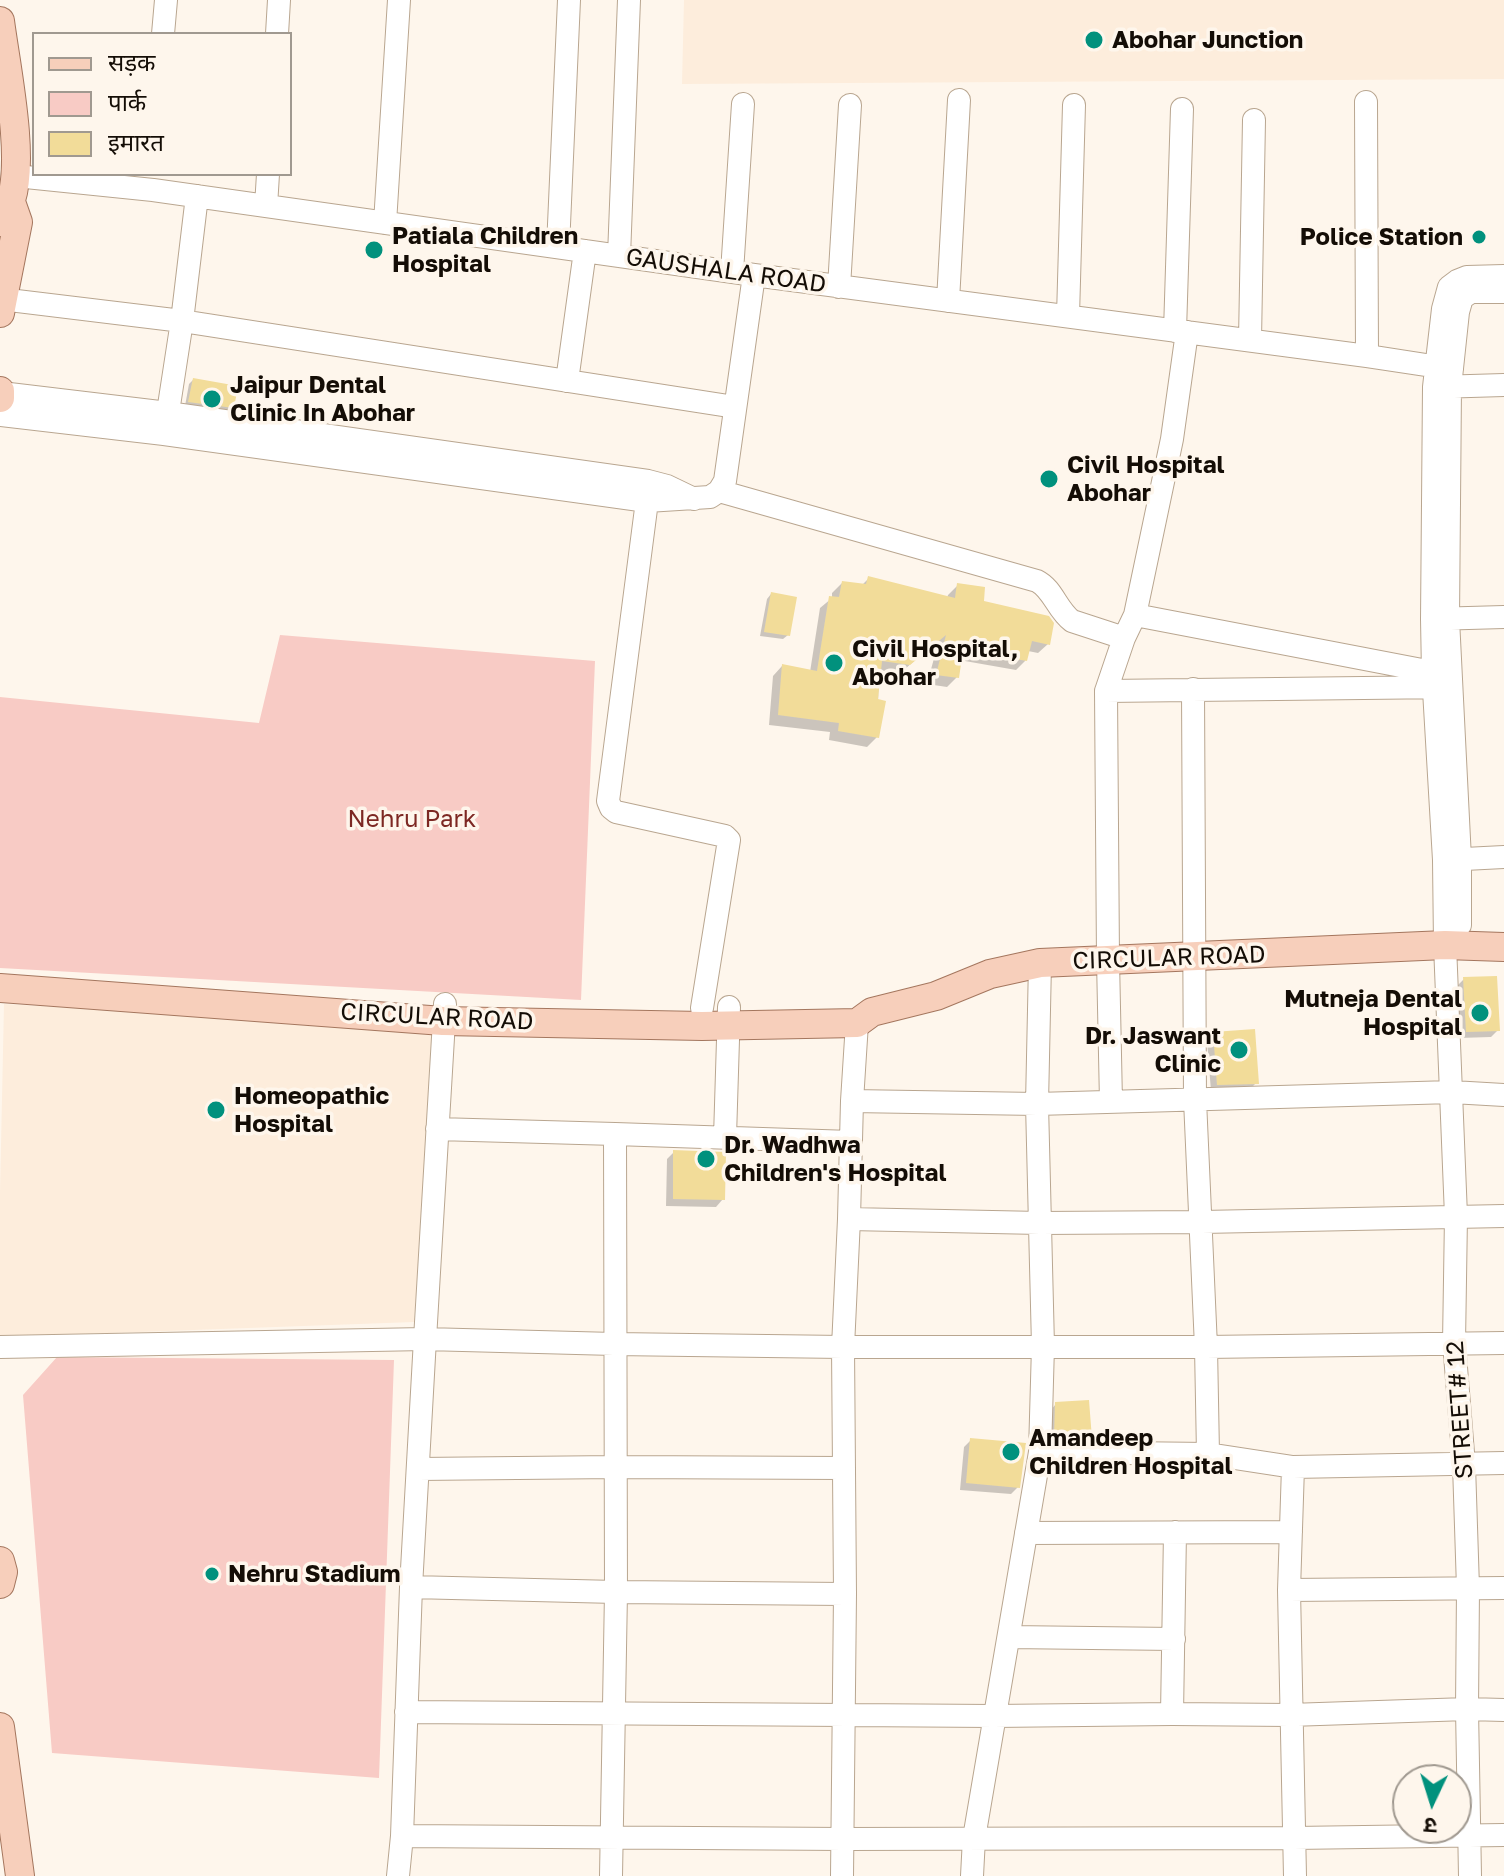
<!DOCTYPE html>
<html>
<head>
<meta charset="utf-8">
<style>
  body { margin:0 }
  #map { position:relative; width:1504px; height:1876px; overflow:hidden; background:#fef6ec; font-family:"Golos Text","Noto Sans Devanagari",sans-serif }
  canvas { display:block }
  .legend { position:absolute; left:32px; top:32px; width:260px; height:144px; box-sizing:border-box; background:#fef6ec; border:2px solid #a09990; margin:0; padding:10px 14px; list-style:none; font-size:24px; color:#140d06 }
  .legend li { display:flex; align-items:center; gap:16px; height:40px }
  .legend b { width:40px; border:2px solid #a09990 }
  .north { position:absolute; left:1392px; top:1764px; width:80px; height:80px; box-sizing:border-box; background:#fef6ec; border:2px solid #a09990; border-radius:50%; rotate:184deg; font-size:22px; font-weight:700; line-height:32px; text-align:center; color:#140d06 }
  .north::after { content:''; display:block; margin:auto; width:28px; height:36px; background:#01917d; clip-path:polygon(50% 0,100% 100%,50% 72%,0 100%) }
</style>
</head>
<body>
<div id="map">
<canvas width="1504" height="1876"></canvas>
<ul class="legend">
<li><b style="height:10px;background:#f7cfbb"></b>सड़क</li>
<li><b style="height:22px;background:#f8cbc5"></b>पार्क</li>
<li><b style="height:22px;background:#f2dc99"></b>इमारत</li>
</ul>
<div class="north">उ</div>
</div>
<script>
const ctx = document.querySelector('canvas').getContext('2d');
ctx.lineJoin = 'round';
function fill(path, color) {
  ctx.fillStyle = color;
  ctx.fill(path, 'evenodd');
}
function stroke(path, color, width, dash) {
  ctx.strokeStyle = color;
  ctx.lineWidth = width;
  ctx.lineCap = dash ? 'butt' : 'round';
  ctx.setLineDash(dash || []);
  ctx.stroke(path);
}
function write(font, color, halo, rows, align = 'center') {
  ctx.font = font + ' "Golos Text",sans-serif';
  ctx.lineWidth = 7;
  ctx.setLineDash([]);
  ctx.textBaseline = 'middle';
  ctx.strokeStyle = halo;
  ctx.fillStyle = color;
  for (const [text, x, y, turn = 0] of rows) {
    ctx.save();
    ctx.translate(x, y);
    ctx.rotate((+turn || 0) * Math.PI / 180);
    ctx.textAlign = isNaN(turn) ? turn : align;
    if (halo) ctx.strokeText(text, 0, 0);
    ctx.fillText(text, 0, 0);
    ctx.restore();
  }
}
const built = new Path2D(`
  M 684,0 L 1504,0 L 1504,79 L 682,84 Z
  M 4,1004 L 436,1028 L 414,1322 L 0,1337 L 0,1193 Z`);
const green = new Path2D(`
  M 280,635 L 595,661 L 581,1000 L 0,968 L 0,697 L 259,723 Z
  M 57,1357 L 394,1360 L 379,1778 L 52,1753 L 23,1395 Z`);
const shadow = new Path2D(`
  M 193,380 L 232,407 L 227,412 L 185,406 L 189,384 Z
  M 869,578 L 947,598 L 948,595 L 958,585 L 982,603 L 1048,644 L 1038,653 L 1028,651 L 1026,660 L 1016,670 L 959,660 L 957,677 L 947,687 L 927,684 L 939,640 L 899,674 L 879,671 L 877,737 L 867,747 L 829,740 L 830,732 L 769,725 L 773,676 L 782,666 L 810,672 L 820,608 L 832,598 L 832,593 L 842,583 L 862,585 Z
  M 771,594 L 788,635 L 783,639 L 760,636 L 767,599 Z
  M 1464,979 L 1498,1030 L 1491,1037 L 1459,1038 L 1457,986 Z
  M 1214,1033 L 1256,1083 L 1249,1090 L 1211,1091 L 1207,1041 Z
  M 674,1152 L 723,1199 L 716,1207 L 666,1206 L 667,1159 Z
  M 1056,1404 L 1090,1438 L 1082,1445 L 1048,1445 L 1049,1412 Z
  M 971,1440 L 1018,1487 L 1011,1494 L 960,1490 L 964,1447 Z`);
const building = new Path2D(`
  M 193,378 L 238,386 L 234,408 L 188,402 Z
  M 868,576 L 955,598 L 957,583 L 985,587 L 984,601 L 1049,616 L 1054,623 L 1050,645 L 1032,641 L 1027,661 L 963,650 L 959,678 L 936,675 L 946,635 L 910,665 L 882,661 L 878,699 L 886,701 L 879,738 L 838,731 L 839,723 L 778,715 L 782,664 L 817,671 L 829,596 L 839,597 L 842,581 L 866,584 Z
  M 771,592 L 797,597 L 790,636 L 764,632 Z
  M 1497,976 L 1500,1031 L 1466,1032 L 1463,977 Z
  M 1255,1029 L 1259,1084 L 1217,1085 L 1213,1032 Z
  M 673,1150 L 726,1152 L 725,1200 L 673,1199 Z
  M 1089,1400 L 1092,1439 L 1054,1438 L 1055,1402 Z
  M 970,1438 L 1026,1443 L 1020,1488 L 966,1483 Z`);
const minor = new Path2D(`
  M 163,34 L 166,0
  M 277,34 L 279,0
  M 1366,102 L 1367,356
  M 16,176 L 153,190 L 754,275 L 1367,356 L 1452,369
  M 266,206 L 268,174
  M 385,223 L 399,0
  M 558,247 L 569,0
  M 619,256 L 629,0
  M 732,272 L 743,104
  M 839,287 L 850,105
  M 0,299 L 182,321 L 735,407
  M 948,301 L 959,100
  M 1068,316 L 1074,105
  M 1175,331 L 1182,109
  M 1250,340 L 1254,120
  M 567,381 L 585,251
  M 1437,387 L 1504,385
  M 1,393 L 168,413 L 648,481 L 667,486 L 694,499
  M 0,415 L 164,434 L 647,501 L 710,497 L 719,491 L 725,481 L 754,275
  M 166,425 L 182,321 L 197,196
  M 719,491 L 1037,581 C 1053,589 1057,610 1072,621 L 1124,638
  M 647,501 L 608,801 L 611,808 L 616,812 L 725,836 L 729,840 L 702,1008
  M 1135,615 L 1448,675
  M 1433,619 L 1504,617
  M 1193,689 L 1195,1100 L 1206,1347 L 1208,1454
  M 1106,691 L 1449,687
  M 1445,860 L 1504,857
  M 1460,925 L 1460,859 L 1448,619 L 1450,387 L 1458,312 L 1462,298 L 1471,292 L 1504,292
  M 852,1101 L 1037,1104 L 1452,1092 L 1504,1095
  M 1111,1102 L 1108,960 L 1106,691 L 1124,638 L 1135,615 L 1172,439 L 1187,332
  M 437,1129 L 615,1134
  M 725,1137 L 729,1007
  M 849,1219 L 1040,1223 L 1202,1222 L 1504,1216
  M 0,1347 L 425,1339 L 445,1004
  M 1040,1452 L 1208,1454 L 1293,1467 L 1289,1590 L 1295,1876
  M 1293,1467 L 1504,1463
  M 418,1469 L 616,1467 L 844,1468
  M 1026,1533 L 1291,1532
  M 411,1587 L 616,1592 L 845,1594
  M 1289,1590 L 1504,1588
  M 1009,1637 L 1174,1639
  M 406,1712 L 994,1716 L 1172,1714 L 1290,1715 L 1467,1709 L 1504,1710
  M 1172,1714 L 1175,1532
  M 402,1836 L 843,1839 L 1294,1838 L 1504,1835
  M 398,1876 L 402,1836 L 411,1587 L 425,1339 L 614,1344 L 843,1347 L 1206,1347 L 1504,1343
  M 611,1876 L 616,1592 L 615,1134 L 851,1142
  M 842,1876 L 845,1594 L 843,1347 L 849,1219 L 852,1101 L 857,1023
  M 972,1876 L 974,1838 L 1040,1452 L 1043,1346 L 1037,1104 L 1040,963
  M 1470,1876 L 1467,1709 L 1468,1588 L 1464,1465 L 1454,1343 L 1456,1216 L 1445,945 L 1444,860 L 1433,673 L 1432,619 L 1434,387 L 1443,309 L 1449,287 L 1457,281 L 1467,277 L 1504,276`);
const major = new Path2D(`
  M 0,21 C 6,67 25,157 11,200 C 9,208 3,215 0,222
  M 0,313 L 18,222 L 11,202
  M 0,391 L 0,398
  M 0,988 L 443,1021 L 702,1026 L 857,1023 L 872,1012 L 936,996 L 990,974 L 1040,963 L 1445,945 L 1504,947
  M 0,1561 L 3,1572 L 0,1584
  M 0,1727 L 20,1876`);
const markers = [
  [1094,40,10,"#01917d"],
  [1479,237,8,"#01917d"],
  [374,250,10,"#01917d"],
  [212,399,10,"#01917d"],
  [1049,479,10,"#01917d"],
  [834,663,10,"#01917d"],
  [1480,1013,10,"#01917d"],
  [1239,1050,10,"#01917d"],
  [216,1110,10,"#01917d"],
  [706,1159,10,"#01917d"],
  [1011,1452,10,"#01917d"],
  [212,1574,8,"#01917d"]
];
const poiNames = [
  ["Abohar Junction",1112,40],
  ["Patiala Children",392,236],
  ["Hospital",392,264],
  ["Police Station",1463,237,"right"],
  ["Jaipur Dental",230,385],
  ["Clinic In Abohar",230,413],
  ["Civil Hospital",1067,465],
  ["Abohar",1067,493],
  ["Civil Hospital,",852,649],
  ["Abohar",852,677],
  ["Mutneja Dental",1462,999,"right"],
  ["Hospital",1462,1027,"right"],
  ["Dr. Jaswant",1221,1036,"right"],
  ["Clinic",1221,1064,"right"],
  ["Homeopathic",234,1096],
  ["Hospital",234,1124],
  ["Dr. Wadhwa",724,1145],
  ["Children's Hospital",724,1173],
  ["Amandeep",1029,1438],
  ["Children Hospital",1029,1466],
  ["Nehru Stadium",228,1574]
];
const streetNames = [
  ["GAUSHALA ROAD",726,271,8],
  ["CIRCULAR ROAD",1169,958,-2],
  ["CIRCULAR ROAD",437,1017,3],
  ["STREET# 12",1460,1410,-94]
];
const parkNames = [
  ["Nehru Park",412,819]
];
fill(built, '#fdeddc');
fill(green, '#f8cbc5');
fill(shadow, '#0003');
fill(building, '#f2dc99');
stroke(minor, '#b9a690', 24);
stroke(major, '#a4765e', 30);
stroke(minor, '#fff', 22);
stroke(major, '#f7cfbb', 28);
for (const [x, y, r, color] of markers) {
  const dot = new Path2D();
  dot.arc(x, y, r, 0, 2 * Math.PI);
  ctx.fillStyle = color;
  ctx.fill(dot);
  stroke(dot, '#fef6ec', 3);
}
write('bold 24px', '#140d06', '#fef6ec', poiNames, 'left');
write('24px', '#140d06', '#fef6ec', streetNames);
write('24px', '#7d2823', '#fef6ec', parkNames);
</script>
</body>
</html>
